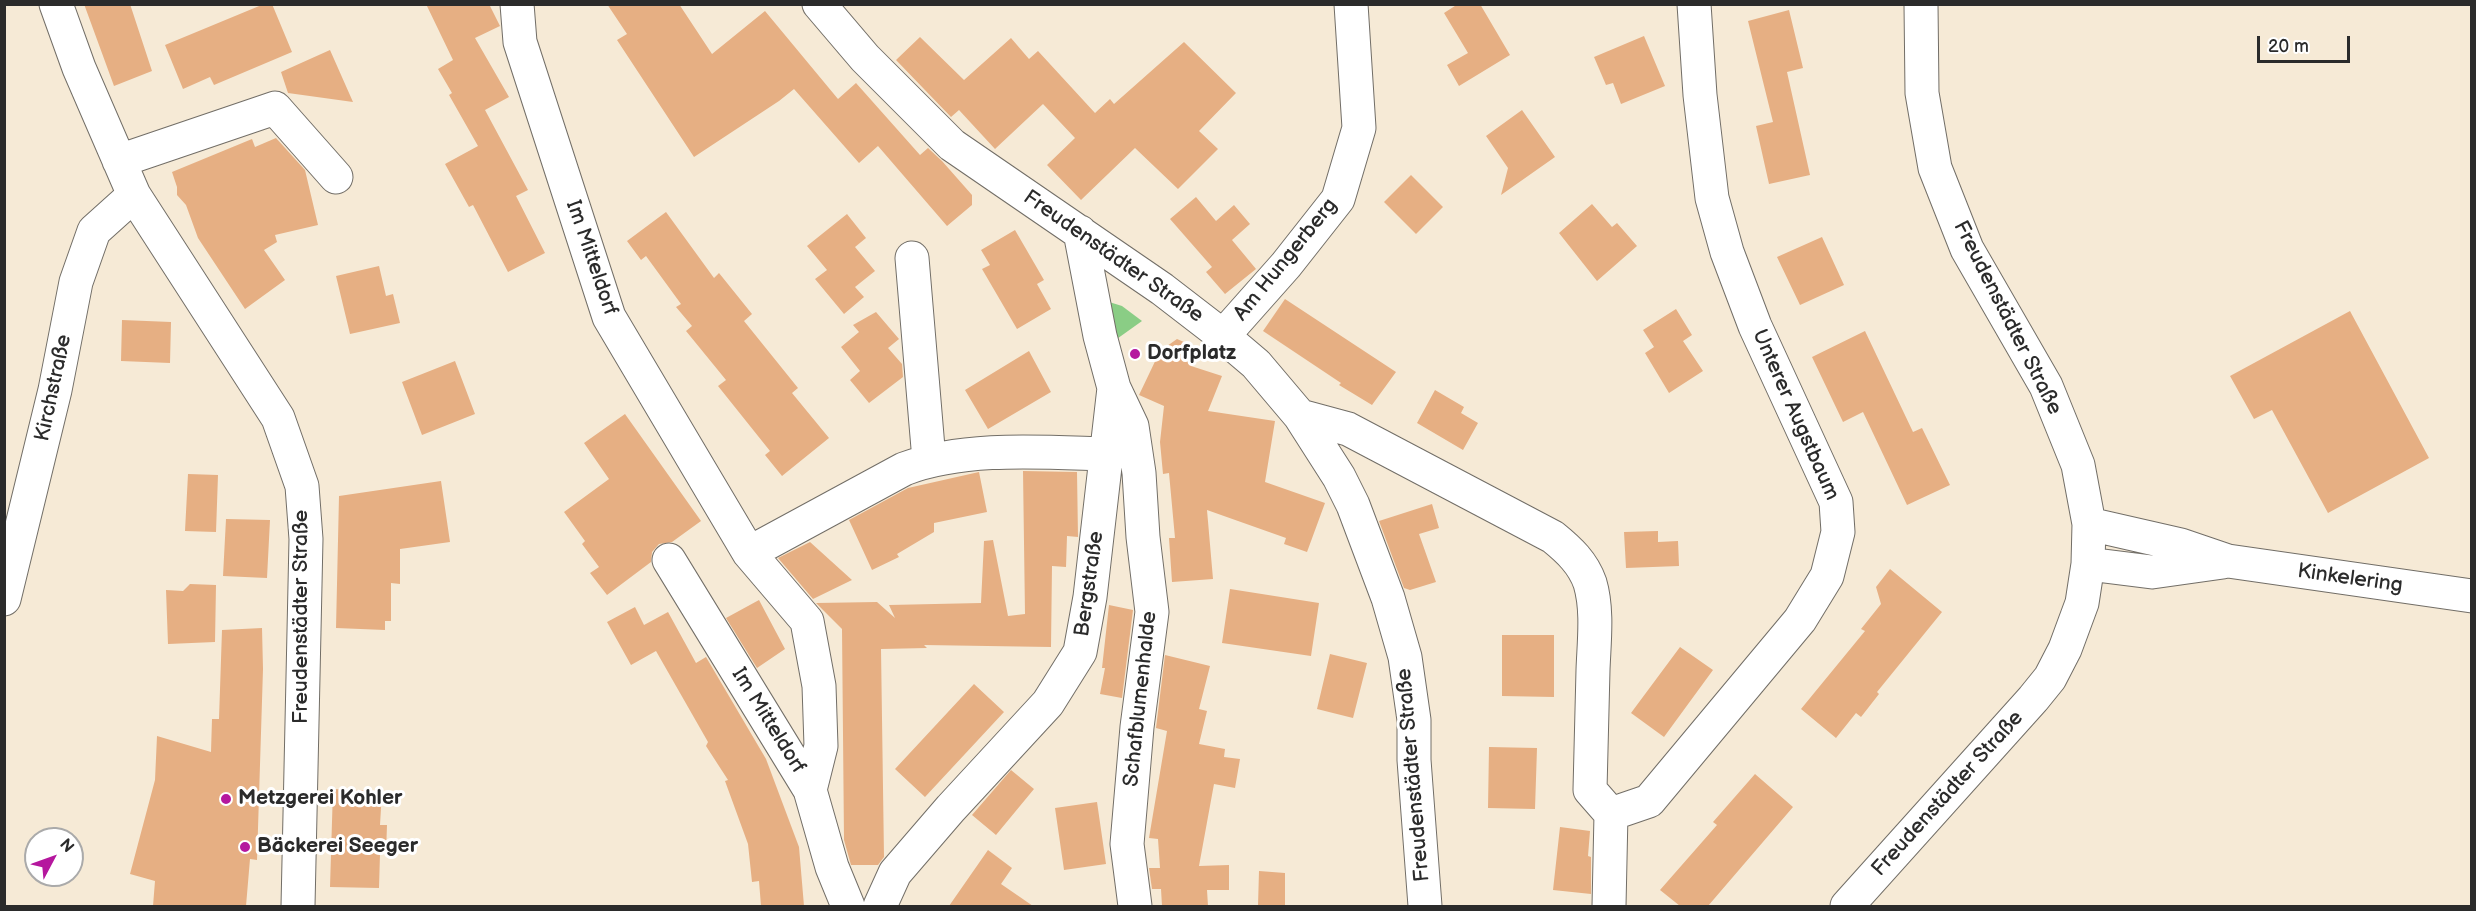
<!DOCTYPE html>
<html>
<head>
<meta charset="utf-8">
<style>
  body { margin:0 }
  #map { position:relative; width:2476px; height:911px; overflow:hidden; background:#f6ead6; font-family:"Balsamiq Sans",sans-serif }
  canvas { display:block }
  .frame { position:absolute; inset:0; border:6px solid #2b2b2b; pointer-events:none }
  .north { position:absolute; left:24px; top:827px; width:60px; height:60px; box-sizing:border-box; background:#fff; border:2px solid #aaa; border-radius:50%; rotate:49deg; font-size:16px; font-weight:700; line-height:24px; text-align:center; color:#2b2b2b }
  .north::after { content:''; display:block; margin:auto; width:21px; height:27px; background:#b5179e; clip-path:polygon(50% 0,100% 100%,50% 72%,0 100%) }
  .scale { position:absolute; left:2257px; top:36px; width:93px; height:27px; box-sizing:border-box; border:3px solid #2b2b2b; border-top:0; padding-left:8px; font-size:18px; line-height:21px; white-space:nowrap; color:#2b2b2b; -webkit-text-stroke:4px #fff; paint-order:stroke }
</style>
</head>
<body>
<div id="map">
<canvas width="2476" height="911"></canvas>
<div class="frame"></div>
<div class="north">N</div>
<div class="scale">20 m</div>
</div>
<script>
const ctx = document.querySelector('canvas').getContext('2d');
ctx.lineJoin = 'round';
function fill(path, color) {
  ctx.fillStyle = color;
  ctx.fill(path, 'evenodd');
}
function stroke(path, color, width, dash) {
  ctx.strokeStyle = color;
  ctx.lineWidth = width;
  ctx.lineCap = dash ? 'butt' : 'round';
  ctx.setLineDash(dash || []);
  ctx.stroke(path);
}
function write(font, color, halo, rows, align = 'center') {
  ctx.font = font + ' "Balsamiq Sans",sans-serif';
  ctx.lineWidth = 6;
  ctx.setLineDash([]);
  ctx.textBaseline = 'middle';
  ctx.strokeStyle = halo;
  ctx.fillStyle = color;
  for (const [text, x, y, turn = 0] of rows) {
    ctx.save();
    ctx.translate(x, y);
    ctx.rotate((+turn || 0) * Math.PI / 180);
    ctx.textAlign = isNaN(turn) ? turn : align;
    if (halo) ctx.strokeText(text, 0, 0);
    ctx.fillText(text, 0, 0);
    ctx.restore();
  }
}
const green = new Path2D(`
  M 1106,301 L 1122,306 L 1142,321 L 1114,341 Z`);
const building = new Path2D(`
  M 84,4 L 130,4 L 152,71 L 114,86 Z
  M 264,4 L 272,4 L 292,52 L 214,85 L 210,77 L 183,89 L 165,45 Z
  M 426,4 L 489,4 L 500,26 L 475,38 L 509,97 L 485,110 L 528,190 L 516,196 L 545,253 L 508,272 L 473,205 L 469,207 L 445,164 L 478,146 L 449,95 L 452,93 L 438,69 L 453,60 Z
  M 607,4 L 679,4 L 712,54 L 765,11 L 838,99 L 856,83 L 920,155 L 928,148 L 942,161 L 972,195 L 972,205 L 947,226 L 878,146 L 859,163 L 794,89 L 779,101 L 694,157 L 617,40 L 627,34 Z
  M 1458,4 L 1480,4 L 1510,55 L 1459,86 L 1447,65 L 1468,53 L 1444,13 Z
  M 1789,10 L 1803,68 L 1787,72 L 1810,175 L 1769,184 L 1756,126 L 1773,122 L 1748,21 Z
  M 1644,36 L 1665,86 L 1621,104 L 1613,83 L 1606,85 L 1594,57 Z
  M 920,37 L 964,80 L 1011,38 L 1029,59 L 1038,51 L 1095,113 L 1110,99 L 1114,104 L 1184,42 L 1236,93 L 1199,131 L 1218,149 L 1178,189 L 1135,148 L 1081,200 L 1047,165 L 1075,138 L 1043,104 L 995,149 L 959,110 L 951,117 L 896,60 Z
  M 330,50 L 353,102 L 288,93 L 281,72 Z
  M 1522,110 L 1555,157 L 1501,195 L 1508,168 L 1486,136 Z
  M 276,138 L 305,170 L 318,225 L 275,235 L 277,242 L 264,250 L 285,280 L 245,309 L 198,238 L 186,205 L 177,195 L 177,187 L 172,172 L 252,139 L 255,147 Z
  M 1411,175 L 1443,207 L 1416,234 L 1384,202 Z
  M 1196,197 L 1216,221 L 1234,205 L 1250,224 L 1232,240 L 1256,269 L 1225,294 L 1206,272 L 1212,267 L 1170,219 Z
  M 1592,204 L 1612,227 L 1617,223 L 1637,246 L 1597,281 L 1559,233 Z
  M 666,212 L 714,278 L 719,273 L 752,314 L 744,321 L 798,388 L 792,393 L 829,438 L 782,476 L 765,455 L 770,451 L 718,386 L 726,380 L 686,331 L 692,326 L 676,307 L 681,304 L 646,256 L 641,260 L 627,241 Z
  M 847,214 L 866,238 L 855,247 L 875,271 L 855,287 L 864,297 L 844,314 L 815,279 L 827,270 L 807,246 Z
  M 1015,230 L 1044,280 L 1037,284 L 1051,309 L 1017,329 L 982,269 L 990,265 L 981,250 Z
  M 1822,237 L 1844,285 L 1800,305 L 1777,257 Z
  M 379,266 L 386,296 L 393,294 L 400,323 L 350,334 L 336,276 Z
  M 1285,299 L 1396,372 L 1372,405 L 1339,385 L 1341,383 L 1263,331 Z
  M 1676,309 L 1692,335 L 1683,341 L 1703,371 L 1669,393 L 1645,353 L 1654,347 L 1643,330 Z
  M 2350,311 L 2429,458 L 2328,513 L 2272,410 L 2254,419 L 2230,376 Z
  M 876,312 L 899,339 L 888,348 L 902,364 L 903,377 L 869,403 L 850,380 L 860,371 L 841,347 L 859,332 L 853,325 Z
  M 122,320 L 171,322 L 170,363 L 121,361 Z
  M 1865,331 L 1913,432 L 1922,428 L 1950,485 L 1907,505 L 1863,412 L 1843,422 L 1812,357 Z
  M 1177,339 L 1200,349 L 1191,366 L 1222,376 L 1208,411 L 1275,421 L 1265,482 L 1325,503 L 1307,552 L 1284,544 L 1286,538 L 1207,510 L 1213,579 L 1172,582 L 1169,538 L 1175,538 L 1169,473 L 1163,474 L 1160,442 L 1164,406 L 1139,395 L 1160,351 Z
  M 1029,351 L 1051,392 L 988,429 L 965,390 Z
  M 455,361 L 475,414 L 422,435 L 402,382 Z
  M 1435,390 L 1464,407 L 1461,413 L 1478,423 L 1463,450 L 1417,423 Z
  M 625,414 L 701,521 L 672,542 L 659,544 L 652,552 L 651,562 L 607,595 L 590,573 L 599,567 L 582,544 L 585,541 L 564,512 L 609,479 L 584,443 Z
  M 1023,471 L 1077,472 L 1078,537 L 1067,536 L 1066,567 L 1052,566 L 1051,647 L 924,645 L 927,648 L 881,649 L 884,857 L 878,865 L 851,865 L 844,840 L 842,629 L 816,603 L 877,602 L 895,618 L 889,605 L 981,603 L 984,541 L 993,540 L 1008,616 L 1025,614 Z
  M 979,472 L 987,512 L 934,523 L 934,532 L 897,554 L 899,557 L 872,570 L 849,520 L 908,488 Z
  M 188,474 L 218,475 L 216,532 L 185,531 Z
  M 441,481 L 450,542 L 400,549 L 400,584 L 391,583 L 391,621 L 385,621 L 385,630 L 336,628 L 339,496 Z
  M 1432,504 L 1439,528 L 1419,534 L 1436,582 L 1410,590 L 1404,588 L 1379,521 Z
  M 226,519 L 270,520 L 267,578 L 223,576 Z
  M 1658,531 L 1658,542 L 1678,541 L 1679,566 L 1626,568 L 1624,532 Z
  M 810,542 L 852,580 L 813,599 L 778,558 Z
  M 1890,569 L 1942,612 L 1877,692 L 1879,694 L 1861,717 L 1856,713 L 1836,738 L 1801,709 L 1865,631 L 1861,629 L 1881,604 L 1876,587 Z
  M 190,584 L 216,585 L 215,642 L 168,644 L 166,590 L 183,591 Z
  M 1230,589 L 1319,603 L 1311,656 L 1222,643 Z
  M 759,600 L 785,649 L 757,668 L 726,618 Z
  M 1109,605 L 1133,610 L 1122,698 L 1100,694 L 1105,668 L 1102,668 Z
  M 635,607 L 644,625 L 668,612 L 696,663 L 706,657 L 766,759 L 799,847 L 804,906 L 761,906 L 759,881 L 752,882 L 748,844 L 725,781 L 728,780 L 706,746 L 708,742 L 656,651 L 631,665 L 607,622 Z
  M 262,628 L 263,669 L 257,860 L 250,859 L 246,906 L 153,906 L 155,881 L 130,874 L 155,780 L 157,736 L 211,752 L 212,719 L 219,719 L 222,630 Z
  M 1502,635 L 1554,635 L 1554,697 L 1502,696 Z
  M 1680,647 L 1713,670 L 1664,737 L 1631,713 Z
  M 1330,654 L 1367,663 L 1353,718 L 1317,709 Z
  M 1165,655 L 1210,666 L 1199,709 L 1207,711 L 1199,744 L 1225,749 L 1224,757 L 1240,759 L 1235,788 L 1214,784 L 1199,866 L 1229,865 L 1229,890 L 1207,890 L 1208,906 L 1162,906 L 1161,889 L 1152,889 L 1149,868 L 1160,868 L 1158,839 L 1149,838 L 1167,731 L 1156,728 Z
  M 974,684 L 1004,712 L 925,797 L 895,769 Z
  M 1489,747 L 1537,748 L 1535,809 L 1488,808 Z
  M 1011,770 L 1034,789 L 996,835 L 972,815 Z
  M 1755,774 L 1793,807 L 1708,906 L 1680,906 L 1660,890 L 1717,825 L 1713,822 Z
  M 333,789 L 382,791 L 380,825 L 387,825 L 386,854 L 380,854 L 379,888 L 330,887 Z
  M 1097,802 L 1106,864 L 1064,870 L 1055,808 Z
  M 1560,827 L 1590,831 L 1588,856 L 1591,857 L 1591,894 L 1553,890 Z
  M 988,850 L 1012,868 L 1001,884 L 1033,906 L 949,906 Z
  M 1259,871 L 1285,873 L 1285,906 L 1258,906 Z`);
const minor = new Path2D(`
  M 56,4 L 79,68 L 134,195 L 278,418 L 302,486 L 306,539 L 298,906
  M 517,4 L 520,42 L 609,317 L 749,553 L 807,621 L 819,686 L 821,746 L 810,790 L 832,867 L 848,906
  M 819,4 L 865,58 L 952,145 L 1162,289 L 1223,336 L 1256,364 L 1300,416 L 1339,477 L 1353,505 L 1388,598 L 1405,657 L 1414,720 L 1414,760 L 1425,906
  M 119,161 L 275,108 L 336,177
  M 912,258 L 929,460
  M 1223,336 L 1286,265 L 1338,199 L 1359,128 L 1351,4
  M 1114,388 L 1132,426 L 1139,473 L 1143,537 L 1152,612 L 1137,727 L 1127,844 L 1135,906
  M 1300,416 L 1348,429 L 1553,537 C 1569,550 1583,563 1590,583 C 1598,610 1594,642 1593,670 C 1592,710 1591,750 1590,790 L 1611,814 L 1609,906
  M 2089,524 L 2181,545 L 2228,561 L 2472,596
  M 749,553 L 904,469 C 964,446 1041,452 1105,454
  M 669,560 L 810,790
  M 2088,564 L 2152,572 L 2223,562
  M 4,599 L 55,390 L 76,282 L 94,231 L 134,195
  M 1611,814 L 1649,801 L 1800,620 L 1827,576 L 1838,532 L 1836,502 L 1755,326 L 1727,252 L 1712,198 L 1700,95 L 1694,4
  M 880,906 L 895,873 L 951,808 L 1048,703 L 1080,652 L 1090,597 L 1114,388 L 1100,336 L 1080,232
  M 1847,906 L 2033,699 L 2050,678 L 2065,649 L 2082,603 L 2088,564 L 2089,524 L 2078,465 L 2046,386 L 1967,249 L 1935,168 L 1922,93 L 1921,4`);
const markers = [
  [1135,354,6,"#b5179e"],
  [226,799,6,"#b5179e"],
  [245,847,6,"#b5179e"]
];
const streetNames = [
  ["Freudenstädter Straße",1113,257,35],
  ["Im Mitteldorf",591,258,71],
  ["Am Hungerberg",1286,260,-51],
  ["Freudenstädter Straße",2007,318,63],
  ["Kirchstraße",54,388,-78],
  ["Unterer Augstbaum",1795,415,66],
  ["Kinkelering",2350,579,8],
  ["Bergstraße",1090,584,-82],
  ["Freudenstädter Straße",302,617,-90],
  ["Schafblumenhalde",1141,699,-84],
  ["Im Mitteldorf",768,721,58],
  ["Freudenstädter Straße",1414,775,-95],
  ["Freudenstädter Straße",1948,794,-48]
];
const poiNames = [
  ["Dorfplatz",1147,354],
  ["Metzgerei Kohler",238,799],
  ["Bäckerei Seeger",257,847]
];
fill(green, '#8acd85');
fill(building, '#e6af83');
stroke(minor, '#726e67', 35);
stroke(minor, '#fff', 33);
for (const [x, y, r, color] of markers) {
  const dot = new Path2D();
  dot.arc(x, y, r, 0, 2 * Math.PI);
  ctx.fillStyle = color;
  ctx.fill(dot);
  stroke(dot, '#fff', 2);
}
write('21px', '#2b2b2b', '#fff', streetNames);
write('bold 21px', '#2b2b2b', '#fff', poiNames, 'left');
</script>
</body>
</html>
